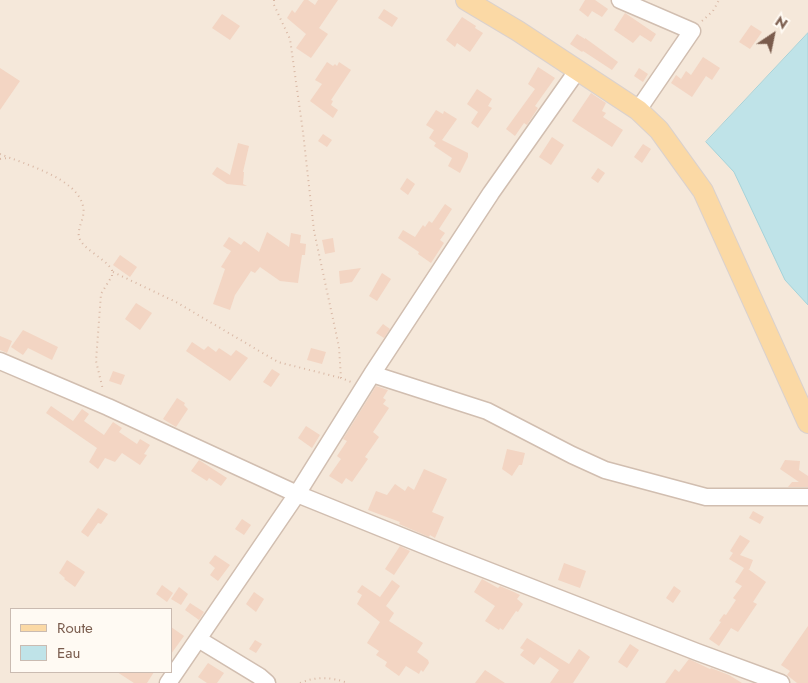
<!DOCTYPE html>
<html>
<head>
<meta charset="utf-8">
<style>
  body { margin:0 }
  #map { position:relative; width:808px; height:683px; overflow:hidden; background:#fdf6ec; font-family:Jost,sans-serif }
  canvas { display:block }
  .legend { position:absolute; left:10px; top:608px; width:162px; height:65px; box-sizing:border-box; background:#fffaf3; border:1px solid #cabbb1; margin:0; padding:6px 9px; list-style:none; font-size:15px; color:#7a5c4d }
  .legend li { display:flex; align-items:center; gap:10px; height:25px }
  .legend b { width:25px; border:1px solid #cabbb1 }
  .north { position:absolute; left:748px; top:10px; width:50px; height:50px; -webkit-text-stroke:4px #fffaf3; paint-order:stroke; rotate:34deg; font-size:14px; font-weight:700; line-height:20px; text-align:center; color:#7a5c4d }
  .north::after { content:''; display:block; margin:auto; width:18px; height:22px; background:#7a5c4d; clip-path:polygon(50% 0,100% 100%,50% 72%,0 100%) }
</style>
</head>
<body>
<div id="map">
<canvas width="808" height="683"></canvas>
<ul class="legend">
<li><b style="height:6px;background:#fbd9a5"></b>Route</li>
<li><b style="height:14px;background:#bfe3e8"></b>Eau</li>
</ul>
<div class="north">N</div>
</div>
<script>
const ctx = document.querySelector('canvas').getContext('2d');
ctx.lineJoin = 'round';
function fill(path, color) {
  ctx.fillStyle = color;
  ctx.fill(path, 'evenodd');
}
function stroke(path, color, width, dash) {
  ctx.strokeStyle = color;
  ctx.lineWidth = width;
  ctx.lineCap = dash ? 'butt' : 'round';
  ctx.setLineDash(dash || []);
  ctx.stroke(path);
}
const residential = new Path2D(`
  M 0,0 L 808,0 L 808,683 L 0,683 ZM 11,609 L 171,609 L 171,672 L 11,672 Z`);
const water = new Path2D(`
  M 808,33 L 808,305 L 785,280 L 734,172 L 706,142 Z`);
const building = new Path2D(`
  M 304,0 L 308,0 L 315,5 L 318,0 L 338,0 L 319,28 L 328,34 L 311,58 L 296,48 L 306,34 L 287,18 L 292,10 L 295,13 Z
  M 585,0 L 595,0 L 608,9 L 602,17 L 592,11 L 588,17 L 579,10 Z
  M 384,9 L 398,18 L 392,27 L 378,18 Z
  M 625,13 L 656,34 L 651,42 L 640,35 L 633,43 L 614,30 Z
  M 222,14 L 240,26 L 230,40 L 212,28 Z
  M 462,17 L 476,26 L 475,28 L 483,33 L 470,52 L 457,43 L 455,47 L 446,40 Z
  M 751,25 L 762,32 L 750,49 L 739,42 Z
  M 577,34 L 585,39 L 585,38 L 618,62 L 612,70 L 583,51 L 582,52 L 570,44 Z
  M 703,57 L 720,68 L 712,80 L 706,76 L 692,97 L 671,83 L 676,75 L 681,79 L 686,71 L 691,75 Z
  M 327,62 L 333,66 L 335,64 L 337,66 L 339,62 L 351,70 L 331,100 L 333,101 L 331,105 L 338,110 L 333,118 L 310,101 L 322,84 L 315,80 Z
  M 538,67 L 555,78 L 535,106 L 538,108 L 527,125 L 524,123 L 515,136 L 506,129 L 535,89 L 528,84 Z
  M 0,68 L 20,81 L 0,110 Z
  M 639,68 L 648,74 L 643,82 L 634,76 Z
  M 477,89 L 492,99 L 488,106 L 492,108 L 478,128 L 471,123 L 478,112 L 467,104 Z
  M 591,93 L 606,103 L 602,111 L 606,113 L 603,117 L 623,130 L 612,147 L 572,121 Z
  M 436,110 L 443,114 L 444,111 L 457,119 L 442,140 L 468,153 L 468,157 L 460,173 L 448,166 L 452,158 L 434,146 L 436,143 L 429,138 L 434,130 L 426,125 Z
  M 323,134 L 332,140 L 327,147 L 318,141 Z
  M 552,137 L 564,145 L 551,165 L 539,157 Z
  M 238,143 L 249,146 L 243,172 L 244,172 L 243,184 L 247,186 L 227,184 L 212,174 L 217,167 L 230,175 Z
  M 643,144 L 651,149 L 642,163 L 634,157 Z
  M 598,168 L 605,173 L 598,183 L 591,178 Z
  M 407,178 L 415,184 L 408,195 L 400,189 Z
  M 445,204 L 452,209 L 439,229 L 445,233 L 440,240 L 444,243 L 431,263 L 418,254 L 419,252 L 398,238 L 403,230 L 415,237 L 423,225 L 425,227 L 429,221 L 432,223 Z
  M 267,232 L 289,247 L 291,233 L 301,235 L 300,243 L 306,244 L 305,255 L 302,255 L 298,283 L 280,281 L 260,267 L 255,273 L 251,271 L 235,295 L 230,310 L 213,304 L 225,269 L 221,267 L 231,251 L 223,246 L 229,237 L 241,245 L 244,241 L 259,252 Z
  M 333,238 L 335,252 L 325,254 L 322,240 Z
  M 120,255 L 137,267 L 130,277 L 113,265 Z
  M 361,268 L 352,282 L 340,284 L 339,271 Z
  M 382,273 L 391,279 L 377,301 L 369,296 Z
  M 136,303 L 152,313 L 140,330 L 125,319 Z
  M 383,324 L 390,329 L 384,338 L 376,333 Z
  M 23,330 L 58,347 L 52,360 L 28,348 L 23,355 L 11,347 Z
  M 0,336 L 12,341 L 7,353 L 0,350 Z
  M 192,342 L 204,350 L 208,346 L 216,352 L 219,348 L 231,356 L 236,350 L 248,358 L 230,381 L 186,351 Z
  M 311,348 L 326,352 L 322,364 L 307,360 Z
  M 272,369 L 280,374 L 271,387 L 263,382 Z
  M 113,371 L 125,375 L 121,385 L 109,381 Z
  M 376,386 L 388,390 L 383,398 L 386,400 L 383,404 L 389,408 L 373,432 L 379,437 L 365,457 L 368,459 L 352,482 L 346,478 L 342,484 L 329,476 L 341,459 L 337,456 L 347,441 L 343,439 Z
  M 177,398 L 185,403 L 184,405 L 188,409 L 176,427 L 163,419 Z
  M 51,406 L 73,421 L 82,409 L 89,414 L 84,421 L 104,435 L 113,422 L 122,428 L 119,432 L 137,444 L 140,439 L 150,445 L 144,454 L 147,455 L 140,465 L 122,453 L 115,462 L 105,458 L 98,469 L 89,462 L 97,448 L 46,413 Z
  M 306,426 L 320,435 L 312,448 L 298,438 Z
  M 507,449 L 525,453 L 522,465 L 519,465 L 512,476 L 502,469 Z
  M 199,460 L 227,478 L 221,486 L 209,478 L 207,481 L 191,471 Z
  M 785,460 L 800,461 L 799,470 L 808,476 L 808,487 L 788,487 L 792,482 L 799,482 L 780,469 Z
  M 424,469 L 447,479 L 432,512 L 444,517 L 435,538 L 430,535 L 429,537 L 399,524 L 400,522 L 368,510 L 376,491 L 387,495 L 395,484 L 405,491 L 408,486 L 414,490 Z
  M 98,508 L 108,514 L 101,524 L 98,523 L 88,537 L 81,532 Z
  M 753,511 L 764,517 L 760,524 L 749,518 Z
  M 242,519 L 251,525 L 244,535 L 235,529 Z
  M 740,535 L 750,541 L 740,555 L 753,560 L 749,570 L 748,569 L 766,582 L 753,602 L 757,604 L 738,632 L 731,628 L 719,646 L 709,639 L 721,622 L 719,621 L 724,614 L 726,615 L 736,600 L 733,598 L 742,586 L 735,582 L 744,568 L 729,559 L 733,553 L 730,551 Z
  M 400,546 L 410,551 L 394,575 L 385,569 Z
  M 215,555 L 230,565 L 218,581 L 210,575 L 215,568 L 209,563 Z
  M 67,560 L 85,572 L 75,587 L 64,579 L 65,578 L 59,573 Z
  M 564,563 L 586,571 L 580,588 L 558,580 Z
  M 482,579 L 498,588 L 500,586 L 514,592 L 520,595 L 517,599 L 523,604 L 518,612 L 516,611 L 503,630 L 500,628 L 499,630 L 485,621 L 495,606 L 474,592 Z
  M 392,580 L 400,586 L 386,606 L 394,613 L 389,621 L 423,643 L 417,652 L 428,660 L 429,663 L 423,672 L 421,670 L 419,674 L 406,666 L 399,676 L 385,666 L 387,662 L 376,655 L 379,651 L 367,643 L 380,622 L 357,604 L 362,595 L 357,592 L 362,585 L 380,597 Z
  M 162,585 L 173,593 L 167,602 L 156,594 Z
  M 674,586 L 681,591 L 673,603 L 666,598 Z
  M 179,587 L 188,594 L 181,605 L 171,599 Z
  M 254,592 L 264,599 L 256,612 L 246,604 Z
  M 190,603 L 204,612 L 199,620 L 185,610 Z
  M 808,626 L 808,683 L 797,683 L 787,675 L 790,671 L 781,665 Z
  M 171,627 L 184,636 L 171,654 Z
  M 527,638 L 569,664 L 579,649 L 590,657 L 573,683 L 550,683 L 559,670 L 540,657 L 534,665 L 520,655 L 524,650 L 520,648 Z
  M 255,640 L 262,644 L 256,653 L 249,649 Z
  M 630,644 L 639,650 L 627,668 L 618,662 Z
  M 689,659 L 710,669 L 711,668 L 729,675 L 742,683 L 665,683 L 675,669 L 679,672 Z
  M 208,663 L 224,673 L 217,683 L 207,683 L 198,677 Z
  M 485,670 L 505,683 L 475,683 Z
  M 117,672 L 154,672 L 147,683 L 134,683 Z`);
const path = new Path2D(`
  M 274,0 L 274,5 L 290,39 L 303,132 L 314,231 L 339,347 L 341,378 L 351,382
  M 702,21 L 713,11 L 719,0
  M 0,154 C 24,164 77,178 83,206 C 86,217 77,227 79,237 C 82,249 105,258 112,270 L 112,276 L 101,294 L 96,361 L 103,390
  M 0,159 L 7,158
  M 113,272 L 176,302 L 278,362 L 341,378
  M 300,683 C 317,676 331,677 348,683`);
const minor = new Path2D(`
  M 620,0 L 692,31 L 638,110
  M 0,361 L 108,407 L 297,494 L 443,553 L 697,652 L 781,683
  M 372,374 L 487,411 L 572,455 L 605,470 L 706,497 L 808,497
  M 198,639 L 259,676 L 267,683
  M 168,683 L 297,494 L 372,374 L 491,193 L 577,71`);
const major = new Path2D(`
  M 466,0 L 518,31 L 638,110 L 659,130 L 703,191 L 808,423`);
fill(residential, '#f5e8da');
fill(water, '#bfe3e8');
stroke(water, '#a5d3da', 1);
fill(building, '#f3d5c3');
stroke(minor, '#d1beb0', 19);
stroke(major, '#dad1cd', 22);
stroke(path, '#d9b8a5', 2, [1, 4]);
stroke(minor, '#fff', 16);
stroke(major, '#fbd9a5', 20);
</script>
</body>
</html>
